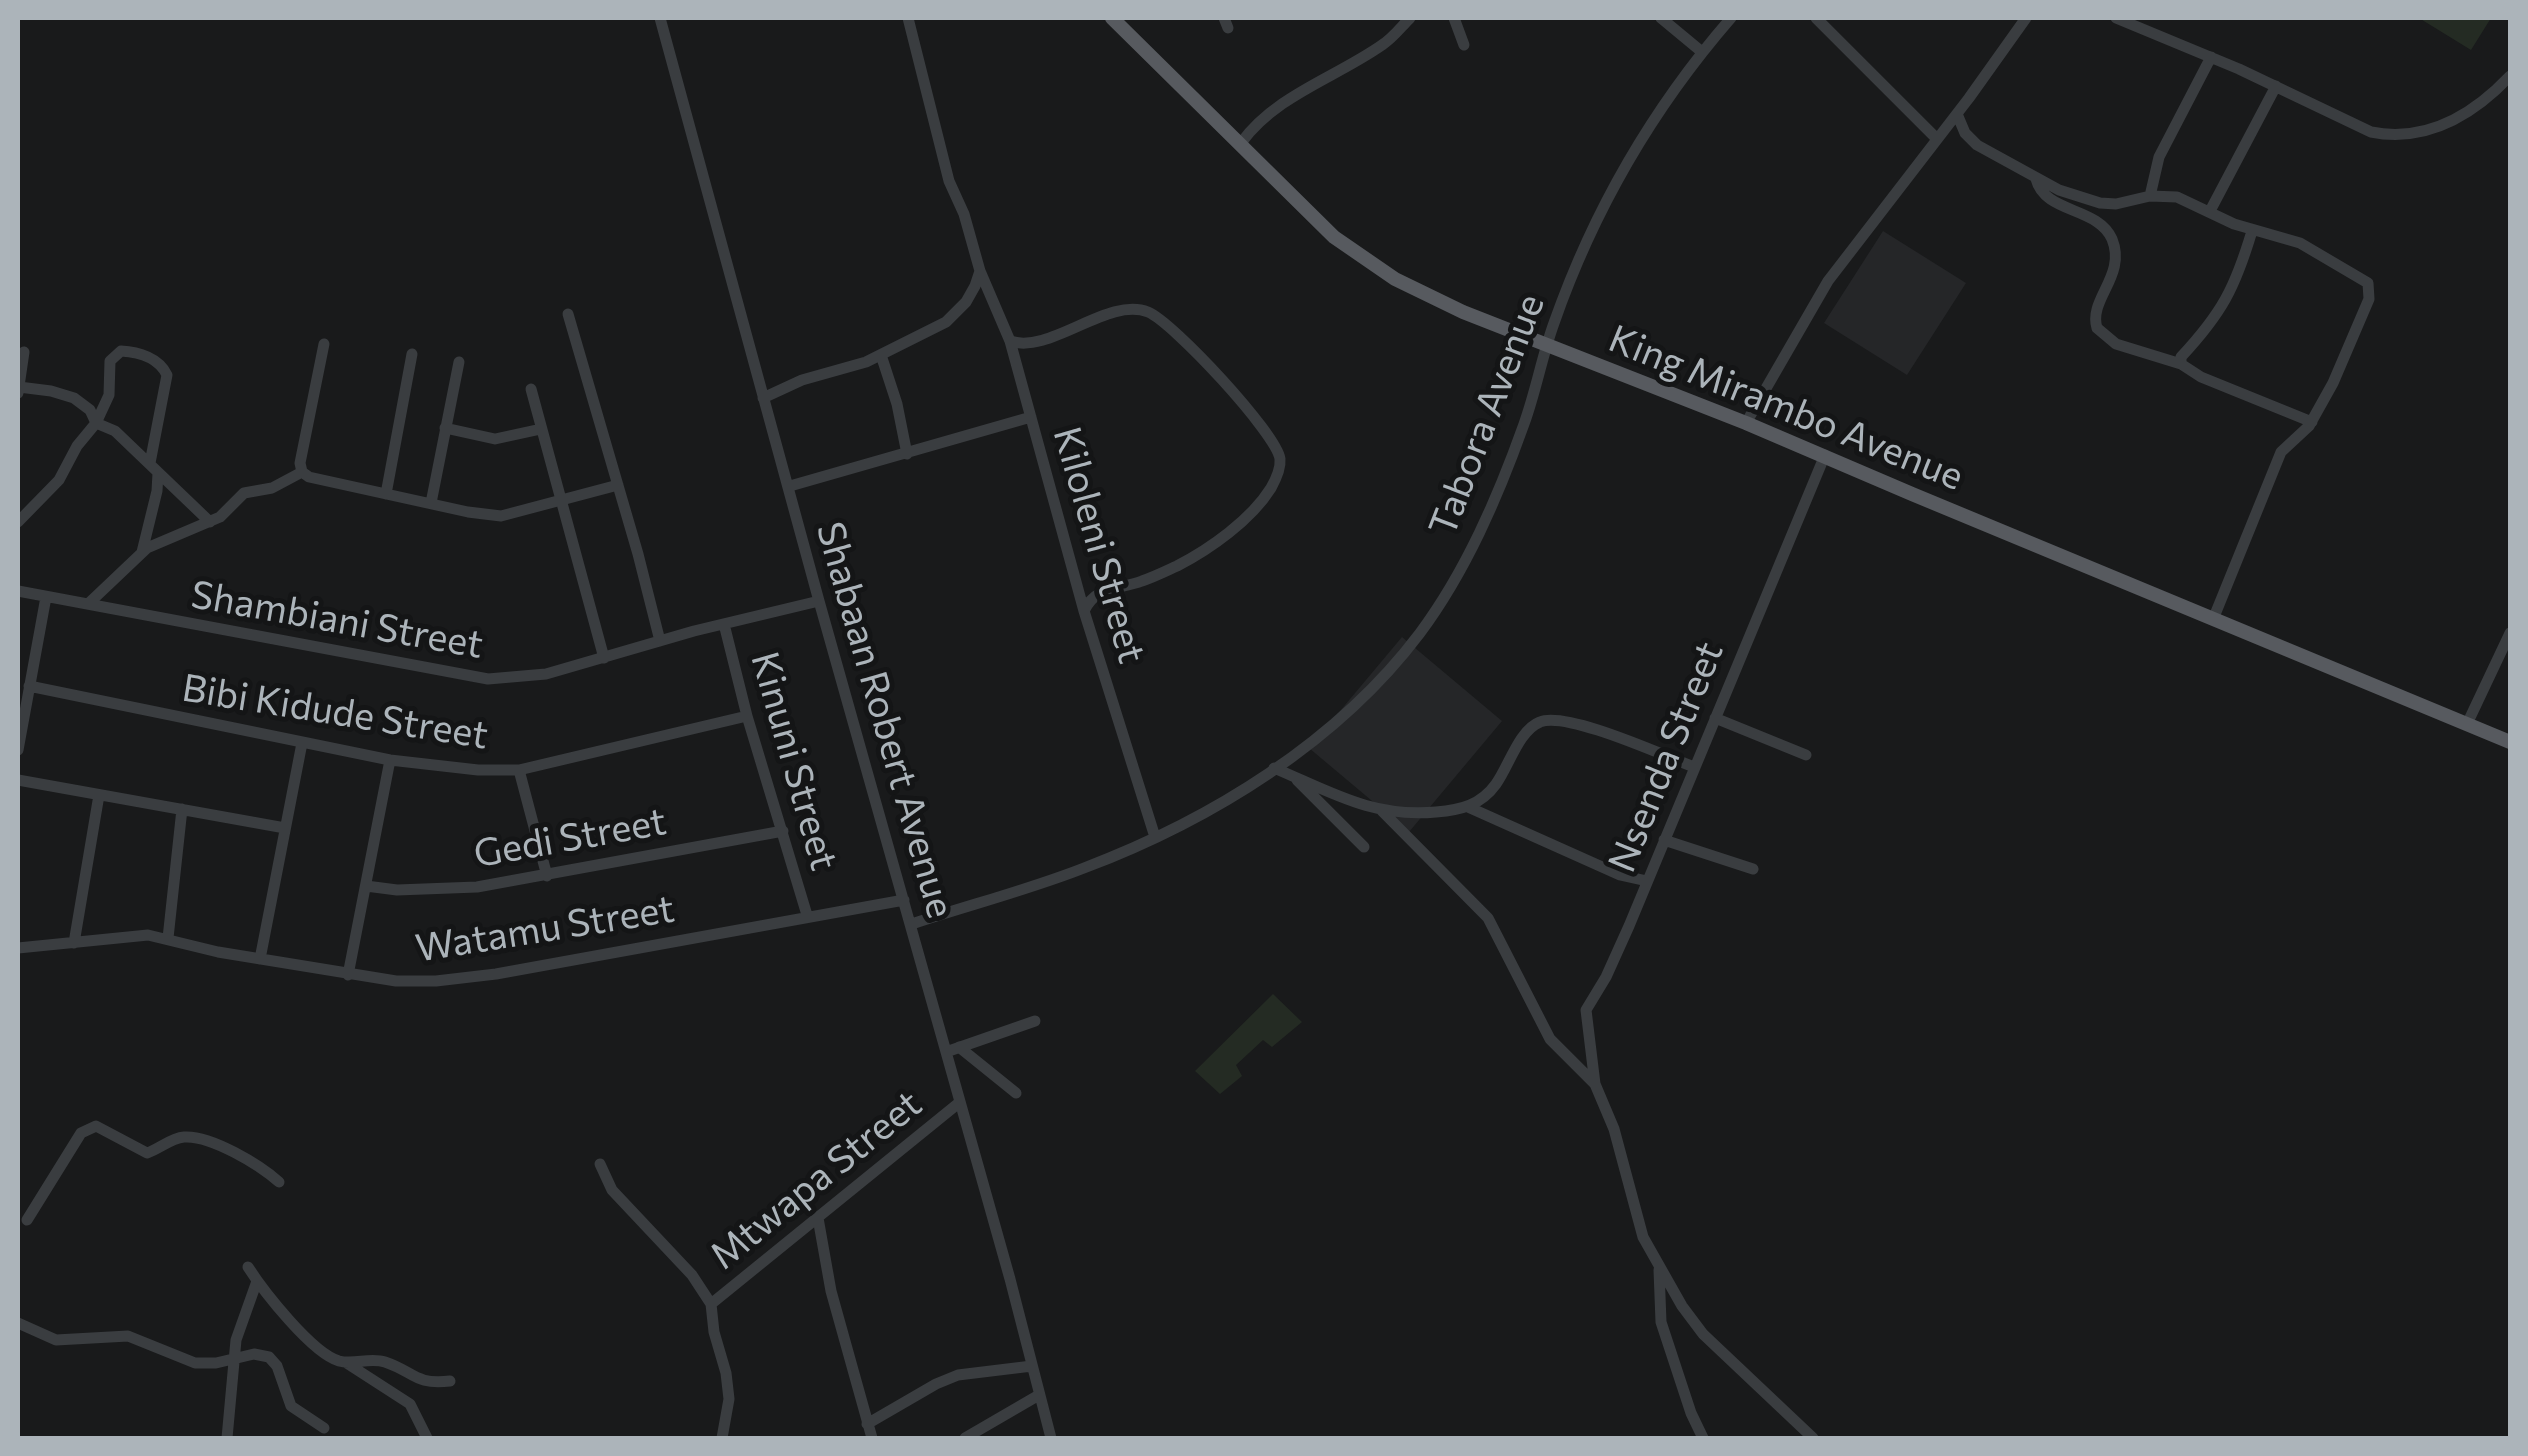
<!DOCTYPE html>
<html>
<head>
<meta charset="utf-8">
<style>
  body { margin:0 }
  #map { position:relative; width:2528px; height:1456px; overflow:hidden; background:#191a1b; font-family:Commissioner,sans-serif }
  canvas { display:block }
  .frame { position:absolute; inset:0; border:20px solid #acb4ba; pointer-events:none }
</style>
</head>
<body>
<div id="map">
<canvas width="2528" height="1456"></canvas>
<div class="frame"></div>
</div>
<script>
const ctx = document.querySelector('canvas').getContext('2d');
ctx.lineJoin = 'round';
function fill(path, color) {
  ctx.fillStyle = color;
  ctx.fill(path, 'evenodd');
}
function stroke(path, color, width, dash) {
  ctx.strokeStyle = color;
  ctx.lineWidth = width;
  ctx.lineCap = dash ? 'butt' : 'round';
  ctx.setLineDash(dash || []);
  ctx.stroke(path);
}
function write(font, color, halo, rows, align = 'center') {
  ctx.font = font + ' Commissioner,sans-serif';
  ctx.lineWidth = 10;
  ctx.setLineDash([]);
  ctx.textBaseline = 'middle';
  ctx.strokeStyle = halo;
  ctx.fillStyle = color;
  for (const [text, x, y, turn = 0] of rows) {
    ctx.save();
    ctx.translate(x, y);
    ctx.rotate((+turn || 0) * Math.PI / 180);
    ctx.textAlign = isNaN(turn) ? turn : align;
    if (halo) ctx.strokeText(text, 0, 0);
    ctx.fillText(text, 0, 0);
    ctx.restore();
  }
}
const built = new Path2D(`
  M 1883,231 L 1966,283 L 1907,375 L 1824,323 Z
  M 1402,637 L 1502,721 L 1409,832 L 1309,748 Z`);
const green = new Path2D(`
  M 2419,18 L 2491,18 L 2471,50 Z
  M 1273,994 L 1302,1022 L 1272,1047 L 1263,1040 L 1236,1065 L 1242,1076 L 1220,1094 L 1195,1071 Z`);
const minor = new Path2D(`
  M 660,18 L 819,601 L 1010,1279 L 1051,1438
  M 1224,18 L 1228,28
  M 1454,18 L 1464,45
  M 1661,18 L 1702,52
  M 1816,18 L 1937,139
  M 2116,18 L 2239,69 L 2371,132 C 2427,143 2473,115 2510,76
  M 1957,114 L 1965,133 L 1977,145 L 2059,190 L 2100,203 L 2116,204 L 2150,196 L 2177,197 L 2234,224 L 2300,243 L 2368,283 L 2369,299 L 2333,383 L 2309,426 L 2281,452 L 2214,617
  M 1241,143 C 1276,95 1335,78 1382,45 C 1393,38 1401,27 1410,18
  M 2036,179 C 2045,214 2097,206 2112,239 C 2127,276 2088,299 2097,328 L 2116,344 L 2181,364
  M 2150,196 L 2159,157 L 2211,57
  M 2210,211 L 2276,86
  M 2252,231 C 2235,288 2222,313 2181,357 L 2181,364 L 2201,377 L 2312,422
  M 980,271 L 1010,341 L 1084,611 L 1155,837
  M 568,314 L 638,554 L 660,641
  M 1010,341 C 1050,355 1108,296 1148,312 C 1173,322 1277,434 1280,459 C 1281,469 1276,479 1271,488 C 1251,520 1210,549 1177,566 C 1166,571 1154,577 1142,581 C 1119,590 1096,585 1084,611
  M 324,344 L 300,463 L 302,472 L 309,477 L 468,512 L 501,516 L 618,485
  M 881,355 L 897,404 L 907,454
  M 19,387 L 51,391 L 74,398 L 90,410 L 96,423 L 115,431 L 210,522
  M 531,389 L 604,658
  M 18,393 L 24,352
  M 763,398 L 802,380 L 866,362 L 946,322 L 966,302 L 975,286 L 980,271 L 964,214 L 949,181 L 908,18
  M 1746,423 L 1828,281 L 1969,98 L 2026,18
  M 445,428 L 495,439 L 541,429
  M 790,486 L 1031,417
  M 386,494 L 412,354
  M 431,503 L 459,362
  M 18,522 L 59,480 L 77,446 L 96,423 L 109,395 L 110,361 L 121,351 C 139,352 159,358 167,375 L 150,463
  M 142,552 L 157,491 L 158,473
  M 18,591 L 488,679 L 546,674 L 694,631 L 819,601
  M 88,604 L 147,548 L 220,517 L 244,493 L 272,488 L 302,472
  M 724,624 L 747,716 L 807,915
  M 29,686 L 390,760 L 478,770 L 519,770 L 747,716
  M 1715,718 L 1806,755
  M 2467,724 L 2510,633
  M 18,750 L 46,597
  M 1274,768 C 1331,792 1372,818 1436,812 C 1461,810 1481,805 1496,784 C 1509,766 1519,730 1540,722 C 1567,711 1664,756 1694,767
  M 519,770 L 547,876
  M 18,780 L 285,828
  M 1297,780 L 1364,847
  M 1468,807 L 1620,875 L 1647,881
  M 1382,811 L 1488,918 L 1550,1039 L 1595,1084 L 1614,1129 L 1643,1237 L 1682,1306 L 1703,1334 L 1813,1438
  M 1664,840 L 1753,869
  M 366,886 L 397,890 L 477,887 L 783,831
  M 912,924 C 969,905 1028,890 1084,868 C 1211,820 1338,742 1420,633 C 1466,571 1498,497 1524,424 C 1536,391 1542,356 1554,323 C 1594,209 1652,109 1731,18
  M 168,938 L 182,809
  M 74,943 L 99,795
  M 18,948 L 148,935 L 218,952 L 396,981 L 436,981 L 496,974 L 904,900
  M 260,959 L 302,743
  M 348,975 L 390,760
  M 959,1047 L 1016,1093
  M 946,1052 L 1035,1021
  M 1595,1084 L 1586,1010 L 1606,977 L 1629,926 L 1825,455
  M 600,1164 L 612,1190 L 692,1275 L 711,1304 L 714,1332 L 726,1373 L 729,1399 L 722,1438
  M 818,1218 L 831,1291 L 872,1438
  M 27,1220 L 81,1133 L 96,1126 L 147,1153 C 159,1149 171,1138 184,1137 C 211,1135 260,1165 279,1182
  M 248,1267 C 264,1292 312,1353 339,1361 C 354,1365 370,1357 385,1362 C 415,1372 414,1385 450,1381
  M 1659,1270 L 1661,1322 L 1691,1413 L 1703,1438
  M 711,1304 L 960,1102
  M 18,1323 L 56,1340 L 128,1336 L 195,1363 L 216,1363 L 254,1354 L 269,1357 L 277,1366 L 291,1406 L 324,1428
  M 345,1362 L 410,1404 L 427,1438
  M 867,1424 L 936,1384 L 958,1375 L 1032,1366
  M 227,1438 L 236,1340 L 257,1281
  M 965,1438 L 1039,1395`);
const major = new Path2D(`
  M 1112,18 L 1334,237 L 1395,279 L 1463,312 L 1746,423 L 1912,494 L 2510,742`);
const streetNames = [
  ["King Mirambo Avenue",1786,408,22],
  ["Tabora Avenue",1487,415,-69],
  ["Kiloleni Street",1099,545,74],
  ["Shambiani Street",337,620,10],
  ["Bibi Kidude Street",335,712,9],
  ["Shabaan Robert Avenue",885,720,74],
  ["Nsenda Street",1666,757,-68],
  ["Kinuni Street",794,761,74],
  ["Gedi Street",570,838,-10],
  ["Watamu Street",545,929,-9],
  ["Mtwapa Street",816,1180,-39]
];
fill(built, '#252628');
fill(green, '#242b23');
stroke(minor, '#3a3d40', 11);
stroke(major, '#575a5f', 14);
write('38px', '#acb4ba', '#141516', streetNames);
</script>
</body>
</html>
